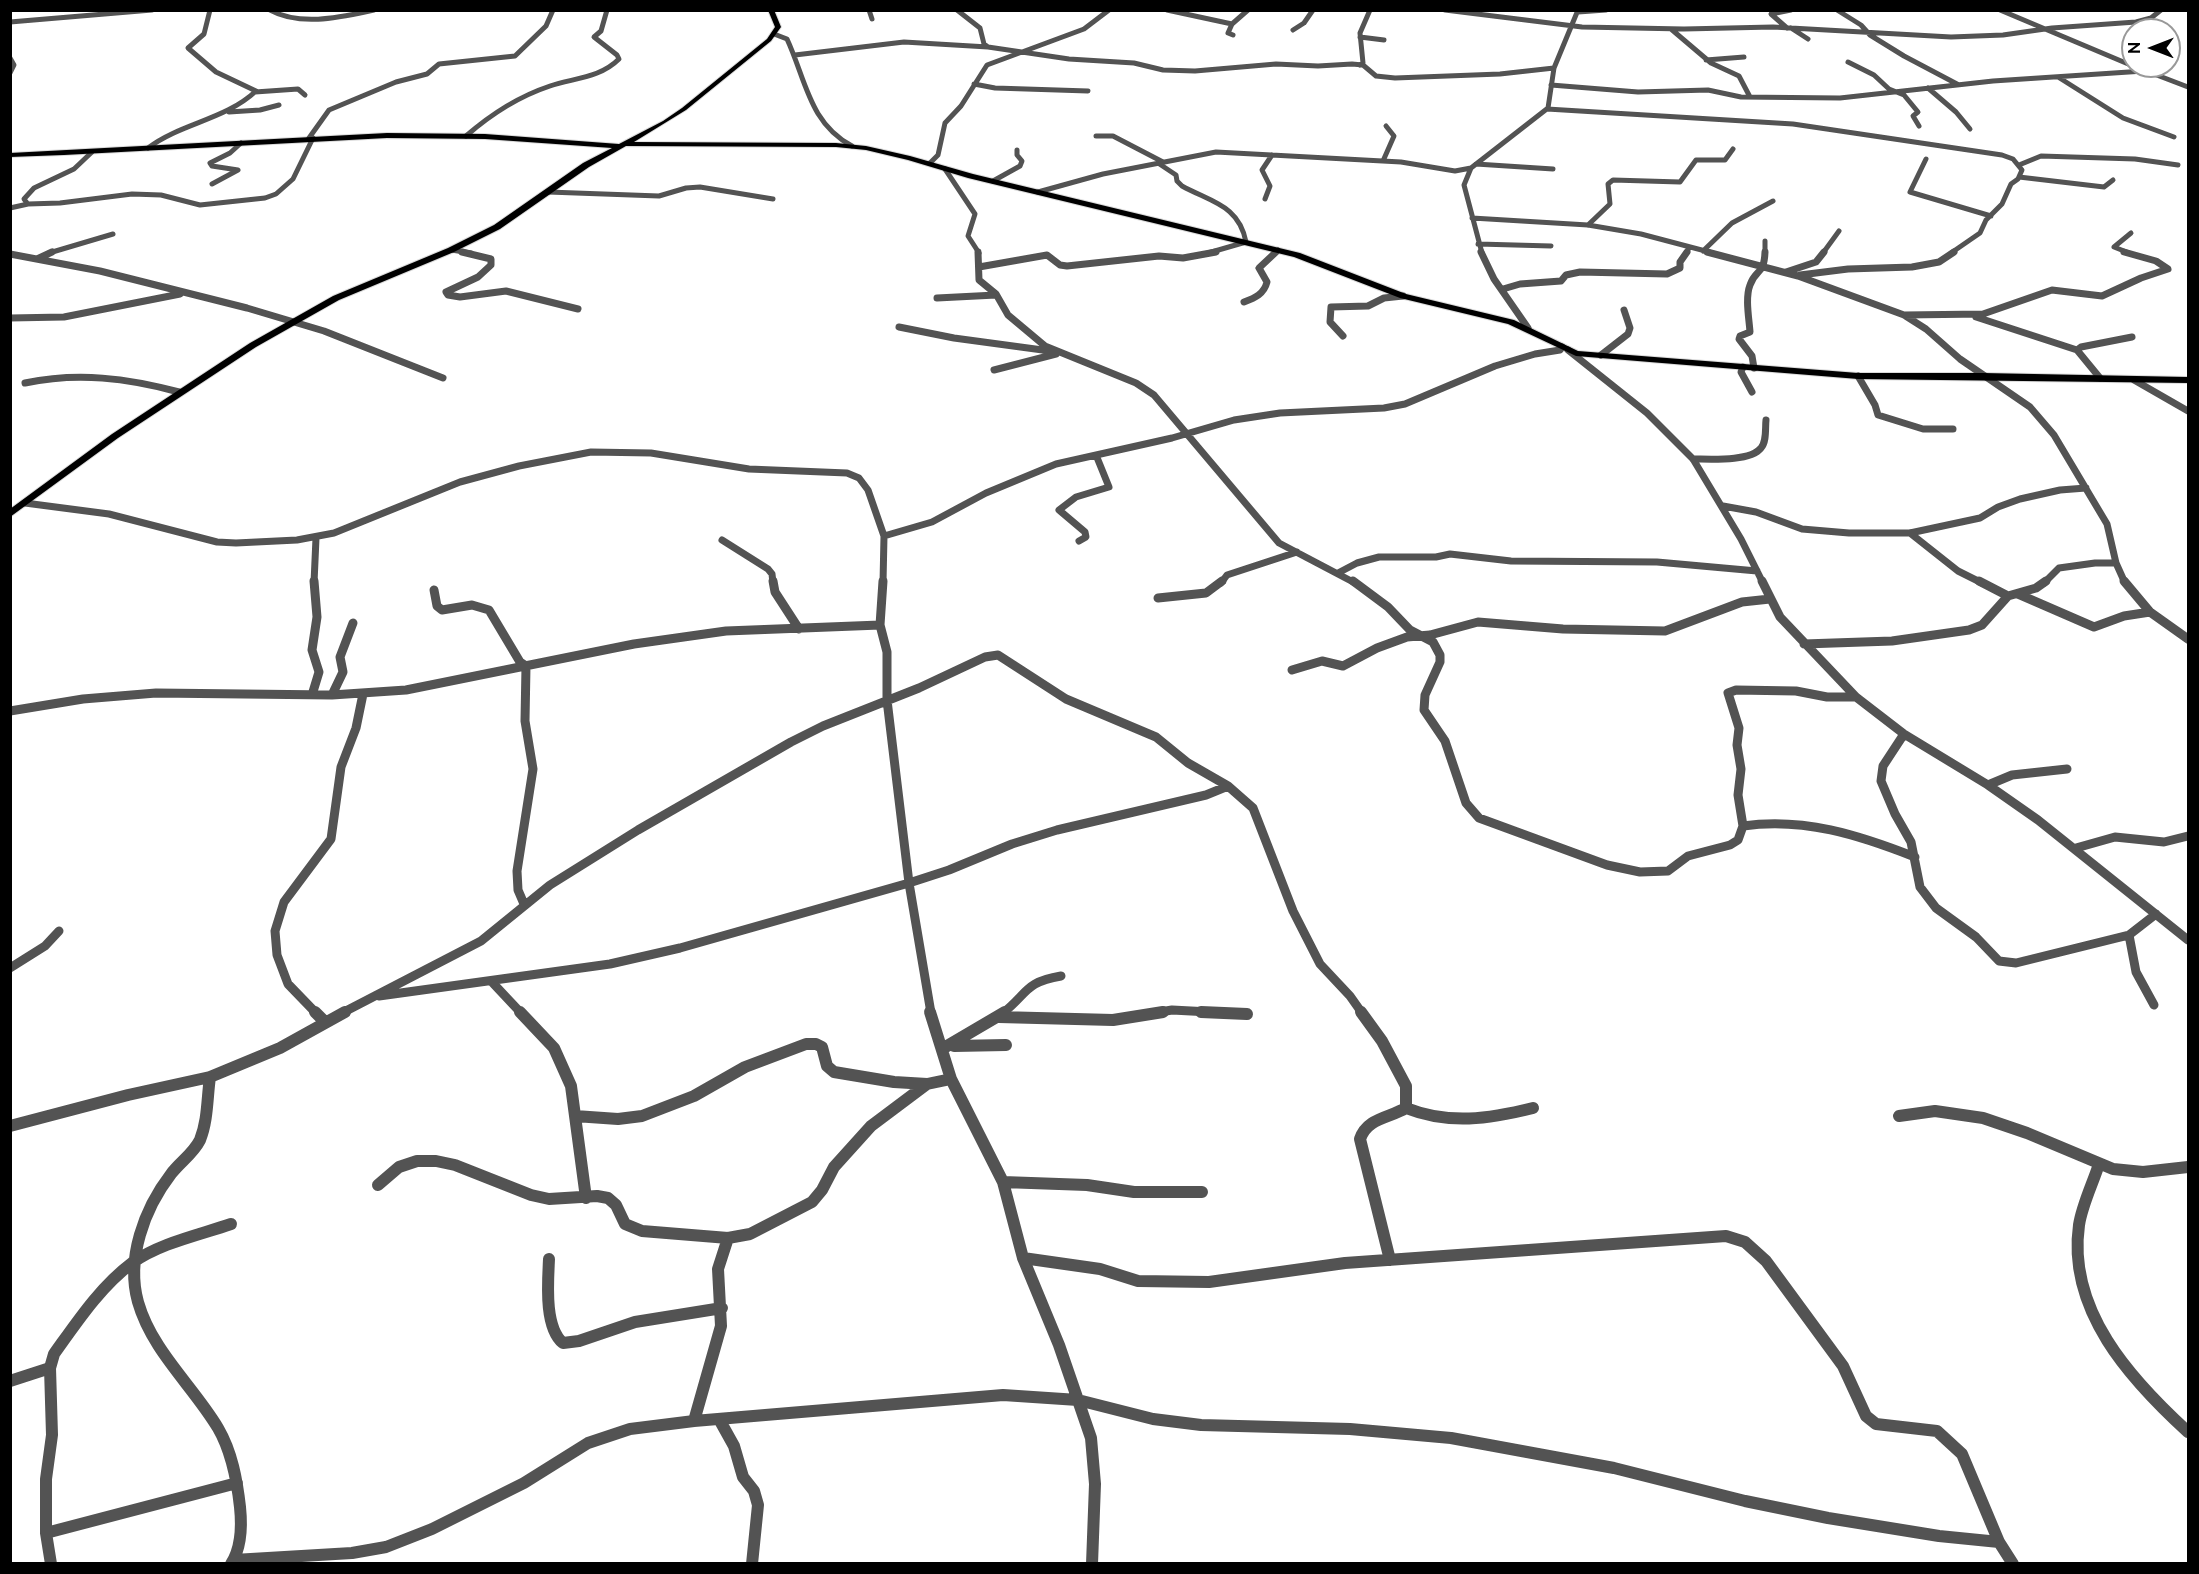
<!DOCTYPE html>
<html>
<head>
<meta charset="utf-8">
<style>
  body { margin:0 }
  #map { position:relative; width:2199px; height:1574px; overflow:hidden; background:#fff; font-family:Raleway,sans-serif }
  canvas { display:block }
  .frame { position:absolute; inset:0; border:12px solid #000; pointer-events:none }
  .north { position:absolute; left:2121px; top:18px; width:60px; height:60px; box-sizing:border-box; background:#fff; border:2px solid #999; border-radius:50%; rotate:270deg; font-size:16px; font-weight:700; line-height:24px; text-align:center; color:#000 }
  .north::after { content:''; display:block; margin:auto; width:21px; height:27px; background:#000; clip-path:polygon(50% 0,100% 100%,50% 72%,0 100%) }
</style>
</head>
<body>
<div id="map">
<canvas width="2199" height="1574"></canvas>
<div class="frame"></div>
<div class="north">N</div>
</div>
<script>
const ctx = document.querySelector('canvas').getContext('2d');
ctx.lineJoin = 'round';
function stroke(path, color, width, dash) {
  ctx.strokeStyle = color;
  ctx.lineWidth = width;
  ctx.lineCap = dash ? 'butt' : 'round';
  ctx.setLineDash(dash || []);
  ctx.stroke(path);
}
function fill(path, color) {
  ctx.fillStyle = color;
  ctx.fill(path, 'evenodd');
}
const minorFar3 = new Path2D(`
  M 270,10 C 301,27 341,17 374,10
  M 869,10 L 872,19
  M 957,10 L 980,28 L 984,44 L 988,47 L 1069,59 L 1134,63 L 1163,70 L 1195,71 L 1276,64 L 1318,66 L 1352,64 L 1363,65 L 1376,76 L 1395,78 L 1500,74 L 1554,68
  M 1167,10 L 1232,24 L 1228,33 L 1233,35
  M 1445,10 L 1582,27 L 1684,29 L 1773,27 L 1951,37 L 2003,35 L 2052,28 L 2136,22 L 2151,18 L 2161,10
  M 1837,10 L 1861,25 L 1870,35 L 1904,56 L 1957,84
  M 2000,10 L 2133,66
  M 1578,12 L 1606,10
  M 10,22 L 152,10
  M 1232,24 L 1248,10
  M 1787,28 L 1771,14 L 1791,10
  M 1791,28 L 1808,39
  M 1671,29 L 1711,63 L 1739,76 L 1750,97
  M 1293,30 L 1304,23 L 1313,10
  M 774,34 L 787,39 C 806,80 809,123 852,146
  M 1360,37 L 1384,40
  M 795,55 L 904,42 L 988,47
  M 10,58 L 14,65 L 10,73
  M 1706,60 L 1744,57
  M 1848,62 L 1874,75 L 1889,89 L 1904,95 L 1918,112 L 1913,116 L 1919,126
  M 1360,65 L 1363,63 L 1360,33 L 1370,10
  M 2141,69 L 2188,87
  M 2058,77 L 2123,118 L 2174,137
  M 974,84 L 995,88 L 1088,91
  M 1551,85 L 1638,92 L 1708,90 L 1741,97 L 1840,98 L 1993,81 L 2144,71
  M 1928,88 L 1956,112 L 1970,129
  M 255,92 L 298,89 L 305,95
  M 1547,109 L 1793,124 L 2002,155 L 2013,159 L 2022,170 L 2018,179 L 2011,184 L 2002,204 L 1986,220 L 1980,233 L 1951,253
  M 229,112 L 260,110 L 279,105
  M 466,136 C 490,115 520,96 550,86 C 574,78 600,78 619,59 L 617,55 L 594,37 L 601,31 L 607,10
  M 1096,136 L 1113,136 L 1163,162
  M 309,138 L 329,110 L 396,82 L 427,74 L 439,64 L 515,56 L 546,26 L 553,10
  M 148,148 C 181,123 225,120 256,91 L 216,72 L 188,48 L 204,34 L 210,10
  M 1926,159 L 1910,192 L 1991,216
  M 1383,161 L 1394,136 L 1386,126
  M 930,163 L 938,155 L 945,123 L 961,106 L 987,65 L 1084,29 L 1109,10
  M 1158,163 L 1176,175 L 1177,181 L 1182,186 C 1211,202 1239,205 1246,242 L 1208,253
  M 1476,164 L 1553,169
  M 2019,165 L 2041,156 L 2135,159 L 2178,165
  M 945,169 L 975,214 L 968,236 L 979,253
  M 2019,177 L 2104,187 L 2113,180
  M 993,181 L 1020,166 L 1022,161 L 1017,155 L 1017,150
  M 212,184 L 238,170 L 212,166 L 210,163 L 230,153 L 241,143
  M 548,192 L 659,196 L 686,188 L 700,187 L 773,199
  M 1038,192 L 1103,174 L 1216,152 L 1401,162 L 1455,171 L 1471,168
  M 1265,199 L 1270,186 L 1262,170 L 1272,155
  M 27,203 L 24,199 L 34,188 L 74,169 L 92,152
  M 10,208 L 28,204 L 60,203 L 132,194 L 161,195 L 200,205 L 265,198 L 276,194 L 293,179 L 313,138
  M 1472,218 L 1588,225 L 1641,234 L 1713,253
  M 1588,225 L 1610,204 L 1608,184 L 1613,180 L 1680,182 L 1696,160 L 1725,160 L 1733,149
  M 1478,244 L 1551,246
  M 451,250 L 471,253
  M 1703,251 L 1732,223 L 1773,201
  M 49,253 L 113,234
  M 1275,253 L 1278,250
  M 1482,253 L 1464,185 L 1471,168 L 1548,108 L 1554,68 L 1578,10
  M 1686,253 L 1689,248
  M 1765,253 L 1765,241
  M 1823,253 L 1839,231
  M 2129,253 L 2114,247 L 2131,233`);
const minorFar2 = new Path2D(`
  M 462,252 L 491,259 L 491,265 L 478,277 L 446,292 L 448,295 L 460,297 L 506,291 L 578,309
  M 978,252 L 979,280 L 996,294 L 1008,315 L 1045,346 L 1136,383 L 1154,395 L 1279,543 L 1355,583
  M 1481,252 L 1494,279 L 1528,328
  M 1707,252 L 1798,276 L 1904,315 L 1926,329 L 1960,359 L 2030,407 L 2054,435 L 2107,524 L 2116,563 L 2125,583
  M 10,254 L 100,271 L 247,308 L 324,331 L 443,378
  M 37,259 L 52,252
  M 979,267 L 1047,255 L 1060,265 L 1067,266 L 1159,256 L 1183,258 L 1216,252
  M 1786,272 L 1816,262 L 1824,252
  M 1800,275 L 1848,269 L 1912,267 L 1939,262 L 1954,252
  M 1503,289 L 1520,284 L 1561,281 L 1566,275 L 1580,272 L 1667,274 L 1680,268 L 1680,262 L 1687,252
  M 937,298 L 996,295
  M 1244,302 C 1255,298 1264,294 1267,282 L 1259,268 L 1276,252
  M 1904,315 L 1983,314 L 2052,290 L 2102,296 L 2141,278 L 2168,269 L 2156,261 L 2124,252
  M 1976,317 L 2077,350
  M 10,318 L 64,317 L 180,294
  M 899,327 L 954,338 L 1050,351
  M 1343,336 L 1330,322 L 1331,307 L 1368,306 L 1384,298 L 1403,296
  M 1568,350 L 1647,413 L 1693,459 L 1741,539 L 1763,583
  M 1601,355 L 1628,334 L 1630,328 L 1624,310
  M 1743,367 L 1741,372 L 1752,392
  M 1754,368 L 1752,356 L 1739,339 L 1740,336 L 1750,332 C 1749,318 1745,298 1750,285 C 1756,268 1764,276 1765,252
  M 994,370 L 1056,354
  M 1858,376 L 1875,405 L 1878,415 L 1923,429 L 1953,429
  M 2100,378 L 2077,350 L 2081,347 L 2132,337
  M 2134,380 L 2188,411
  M 25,383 C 78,372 127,378 179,392
  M 1693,459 C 1709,459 1750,462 1761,448 C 1767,441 1765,428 1766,420
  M 25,503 L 109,514 L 217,542 L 236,543 L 297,540 L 334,533 L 460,482 L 519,466 L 591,452 L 651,453 L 749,469 L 847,473 L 859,478 L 868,490 L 884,536 L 883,583
  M 1723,506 L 1756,512 L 1802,529 L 1849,533 L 1910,533 L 1980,518 L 1998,507 L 2020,499 L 2060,490 L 2086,488
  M 1910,533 L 1958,571 L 1982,583
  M 884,536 L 932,522 L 986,493 L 1056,464 L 1172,438 L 1234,420 L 1280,413 L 1384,408 L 1405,404 L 1495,366 L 1535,354 L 1560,350 L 1562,347
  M 722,540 L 768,569 L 772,574 L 773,583
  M 1079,541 L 1086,537 L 1085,532 L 1059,510 L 1076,497 L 1109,487 L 1096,455
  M 1338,573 L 1357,563 L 1379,557 L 1436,557 L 1450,554 L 1511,561 L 1657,562 L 1757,571
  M 314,583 L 316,538
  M 1221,583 L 1227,575 L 1297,552
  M 2044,583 L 2059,568 L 2095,563 L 2116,563`);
const minorFar1 = new Path2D(`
  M 773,581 L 775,592 L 799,629
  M 883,581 L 880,625 L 887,652 L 887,700 L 909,883 L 931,1013
  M 1353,581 L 1388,607 L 1410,630 L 1433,642 L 1440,655 L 1440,662 L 1425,695 L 1424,710 L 1445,741 L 1466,803 L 1479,818 L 1607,865 L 1640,872 L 1668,871 L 1688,856 L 1730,845 L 1738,840 L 1743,826 L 1738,795 L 1741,769 L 1737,745 L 1739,728 L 1728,693 L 1736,690 L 1796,691 L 1827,697 L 1856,697
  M 1762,581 L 1780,617 L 1856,697 L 1904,734 L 1988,785 L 2038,820 L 2188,940
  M 1979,581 L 2008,596
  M 2124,581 L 2150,612 L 2188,639
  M 434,590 L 437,606 L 442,610 L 472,605 L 489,610 L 520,662 L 526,666 L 525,721 L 533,769 L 517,871 L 518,890 L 524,904
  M 2018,594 L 2094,627 L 2124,616 L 2150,612
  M 1158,598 L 1206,593 L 1222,581
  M 1804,644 L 1892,641 L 1969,630 L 1982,625 L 2008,596 L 2036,588 L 2046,581
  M 1292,670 L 1322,661 L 1343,666 L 1377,648 L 1407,637 L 1430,635 L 1478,622 L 1563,629 L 1665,631 L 1742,602 L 1770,599
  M 312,695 L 319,672 L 312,650 L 317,617 L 314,581
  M 332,695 L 343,672 L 340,657 L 353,623
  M 10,711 L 83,699 L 156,693 L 332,695 L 406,690 L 634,644 L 726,631 L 880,625
  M 1904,734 L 1883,766 L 1881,781 L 1895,814 L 1911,842 L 1920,887 L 1936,908 L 1976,937 L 1999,961 L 2016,963 L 2129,935 L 2156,914
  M 1988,785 L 2012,775 L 2067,769
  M 1743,826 C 1803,817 1859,835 1915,857
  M 2076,848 L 2115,837 L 2164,842 L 2188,836
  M 2129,935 L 2136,972 L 2154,1005
  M 10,968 L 45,946 L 59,931
  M 491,981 L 521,1013
  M 379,996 L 610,964 L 680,948 L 909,883 L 949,870 L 1012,844 L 1057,830 L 1206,795 L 1228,786
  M 316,1013 L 288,984 L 277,955 L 275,931 L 284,902 L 331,839 L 341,767 L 356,728 L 363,694
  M 342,1013 L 481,941 L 550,885 L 638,830 L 791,742 L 823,726 L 919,688 L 985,657 L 998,655 L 1066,699 L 1156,737 L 1188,763 L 1228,786 L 1253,808 L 1293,911 L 1320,964 L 1350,996 L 1362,1013
  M 1003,1013 C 1028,993 1025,982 1061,976
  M 1154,1013 L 1172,1010 L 1229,1013`);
const minor = new Path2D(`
  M 315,1012 L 325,1022
  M 520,1012 L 554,1048 L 571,1086 L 586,1198
  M 930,1012 L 951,1079 L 1003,1182 L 1023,1258 L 1059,1345 L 1091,1438 L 1095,1484 L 1092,1564
  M 1201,1012 L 1247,1014
  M 1361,1012 L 1382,1041 L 1406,1086 L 1406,1108 C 1389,1118 1367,1118 1360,1139 L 1390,1260
  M 999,1017 L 1113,1020 L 1163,1012
  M 954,1046 L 1006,1045
  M 942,1049 L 1005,1012
  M 210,1077 C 207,1098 208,1120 200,1140 C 193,1154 180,1162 171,1174 C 144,1209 126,1259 138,1302 C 152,1351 193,1386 218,1428 C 232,1452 237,1480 240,1507 C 242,1526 242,1547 231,1564
  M 1406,1108 C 1449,1125 1489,1119 1533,1108
  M 575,1116 L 618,1119 L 642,1116 L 694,1096 L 745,1067 L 806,1044 L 816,1044 L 822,1047 L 827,1066 L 834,1072 L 894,1082 L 927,1084
  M 1899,1116 L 1935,1111 L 1983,1118 L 2027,1133 L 2113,1169 L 2143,1172 L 2188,1167
  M 10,1126 L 128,1095 L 210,1077 L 280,1048 L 345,1012
  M 2099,1164 C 2093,1183 2082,1205 2079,1225 C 2067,1310 2130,1379 2188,1432
  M 1003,1182 L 1087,1185 L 1134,1192 L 1202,1192
  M 378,1185 L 399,1167 L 417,1161 L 436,1161 L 455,1165 L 531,1195 L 549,1199 L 597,1196 L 608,1198 L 616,1205 L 625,1224 L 642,1231 L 728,1238 L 750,1234 L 812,1202 L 822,1190 L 834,1167 L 871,1126 L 927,1084 L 951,1079
  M 1023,1258 L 1100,1269 L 1138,1281 L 1209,1282 L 1345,1263 L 1726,1236 L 1745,1242 L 1766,1261 L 1843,1366 L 1866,1416 L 1876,1424 L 1937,1431 L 1962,1454 L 1999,1542 L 2013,1564
  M 549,1259 C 548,1282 544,1327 563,1343 L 579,1341 L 635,1322 L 722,1308
  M 10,1381 L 50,1368
  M 719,1419 L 734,1446 L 743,1477 L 754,1491 L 758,1505 L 752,1564
  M 694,1421 L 721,1326 L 718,1269 L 728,1238
  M 46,1533 L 237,1483
  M 234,1560 L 352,1553 L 386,1547 L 432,1529 L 524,1483 L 588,1443 L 630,1429 L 694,1421 L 1003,1395 L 1078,1400 L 1153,1419 L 1201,1425 L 1350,1429 L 1451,1438 L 1614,1468 L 1745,1501 L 1828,1518 L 1939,1536 L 1999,1542
  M 51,1564 L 46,1533 L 46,1479 L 52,1435 L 50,1368 L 54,1354 C 77,1322 100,1287 132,1263 C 160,1243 199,1235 231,1224`);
const major = new Path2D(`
  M 768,10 L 774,10 L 781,27 L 771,41 L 686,110 L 634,142 L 836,143 L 866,146 L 910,156 L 973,174 L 1300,253 L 1406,294 L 1514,320 L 1578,351 L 1858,373 L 1983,373 L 2188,377 L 2188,383 L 1858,379 L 1576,356 L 1508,324 L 1400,298 L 1294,257 L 968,178 L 908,160 L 866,150 L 836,147 L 626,146 L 589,167 L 500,229 L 454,252 L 339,300 L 256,347 L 118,438 L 10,517 L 10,509 L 112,434 L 250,343 L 333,296 L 448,248 L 494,225 L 583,163 L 612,148 L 485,139 L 387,138 L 64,155 L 10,157 L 10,153 L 387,133 L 485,134 L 619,144 L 663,121 L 682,108 L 767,39 L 775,27 Z`);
stroke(major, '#dbdbdb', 2);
stroke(minorFar3, '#535353', 5);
stroke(minorFar2, '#535353', 7);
stroke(minorFar1, '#535353', 9);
stroke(minor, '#535353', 12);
fill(major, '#000');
</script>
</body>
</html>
